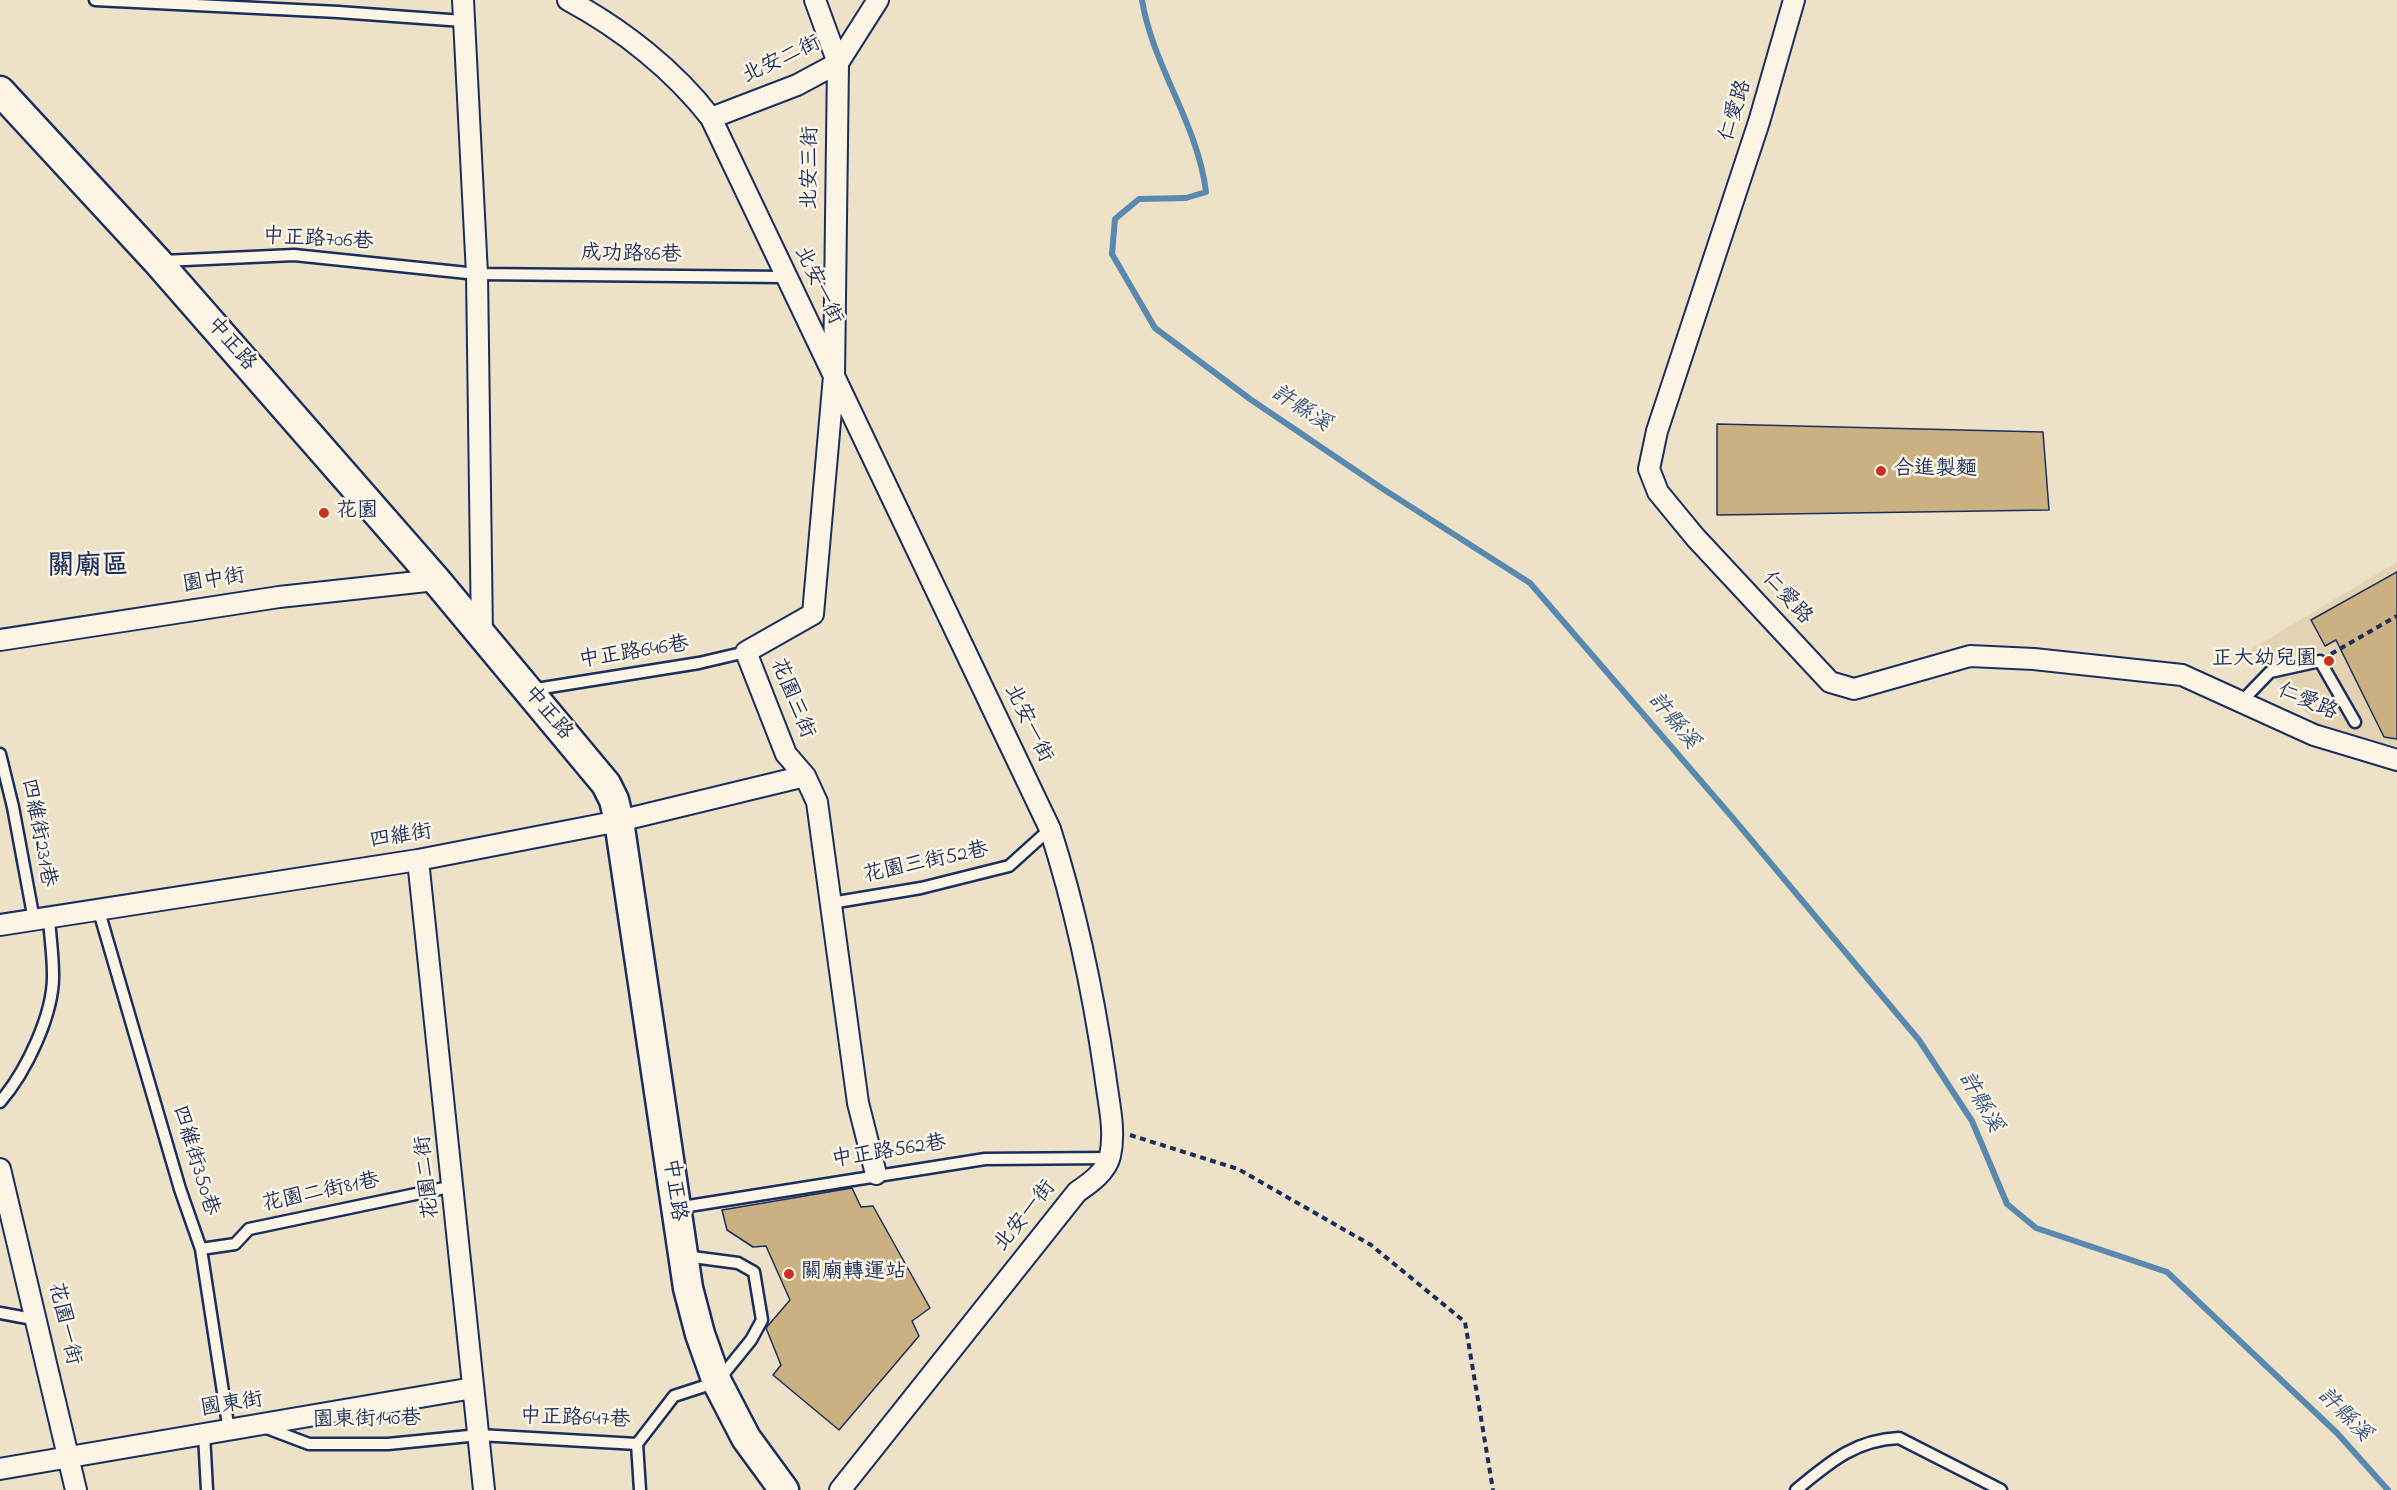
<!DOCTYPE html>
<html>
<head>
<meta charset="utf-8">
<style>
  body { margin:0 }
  canvas { display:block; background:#ede1c7 }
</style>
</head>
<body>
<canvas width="2397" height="1490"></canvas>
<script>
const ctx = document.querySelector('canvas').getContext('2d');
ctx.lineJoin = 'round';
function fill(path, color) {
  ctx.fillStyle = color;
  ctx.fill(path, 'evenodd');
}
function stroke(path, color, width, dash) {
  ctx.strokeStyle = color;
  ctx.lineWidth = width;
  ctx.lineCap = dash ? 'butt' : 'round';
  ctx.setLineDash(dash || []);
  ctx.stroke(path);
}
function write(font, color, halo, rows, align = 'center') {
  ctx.font = font + ' "Indie Flower","LXGW WenKai TC",sans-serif';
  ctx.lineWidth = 5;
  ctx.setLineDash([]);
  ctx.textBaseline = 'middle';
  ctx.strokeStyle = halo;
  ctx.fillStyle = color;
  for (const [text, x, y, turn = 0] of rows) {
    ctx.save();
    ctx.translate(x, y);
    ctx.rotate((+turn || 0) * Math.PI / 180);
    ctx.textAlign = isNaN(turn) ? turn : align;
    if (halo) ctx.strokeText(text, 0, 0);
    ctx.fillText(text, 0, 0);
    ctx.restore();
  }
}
const built = new Path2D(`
  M 2397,562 L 2397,746 L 2323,731 L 2250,650 Z`);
const stream = new Path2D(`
  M 1142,0 C 1153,67 1198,124 1206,192 L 1186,198 L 1139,199 L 1115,219 L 1112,254 L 1155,328 L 1250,399 L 1383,489 L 1530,583 L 1732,817 L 1919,1040 L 1972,1121 L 2007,1204 L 2036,1228 L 2167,1272 L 2337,1433 L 2388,1490`);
const building = new Path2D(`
  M 1717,424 L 2043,432 L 2049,510 L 1717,515 Z
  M 2397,572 L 2397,739 L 2384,737 L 2336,640 L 2325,646 L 2311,620 Z
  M 852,1188 L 861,1207 L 873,1206 L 930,1308 L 912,1321 L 919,1336 L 839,1430 L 773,1375 L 781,1365 L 766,1328 L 790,1300 L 766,1246 L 753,1247 L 727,1230 L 722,1210 Z`);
const path = new Path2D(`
  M 2331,654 L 2397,616
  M 1130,1135 L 1238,1169 L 1371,1245 L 1465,1322 L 1493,1490`);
const lane = new Path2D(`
  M 95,0 L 338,12 L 463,21
  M 163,261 L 294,255 L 477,274 L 785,277
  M 530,690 L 699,663 L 746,652
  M 2242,701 L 2270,672 L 2320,661 L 2355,722
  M 0,754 L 13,807 L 34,920
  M 831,903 L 921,888 L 1009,866 L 1050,829
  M 98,908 L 180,1189 L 201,1249 L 229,1431
  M 0,1102 C 26,1072 54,1014 53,974 C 53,955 50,936 49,918
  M 676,1208 L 985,1159 L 1110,1158
  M 201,1249 L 235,1244 L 249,1229 L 454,1186
  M 0,1313 L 38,1320
  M 264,1427 L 309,1444 L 388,1444 L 479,1435 L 637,1444 L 674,1396 L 717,1382 L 751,1340 L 762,1320 L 754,1272 L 738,1263 L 685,1256
  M 204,1434 L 207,1490
  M 637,1444 L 640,1490
  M 1796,1490 C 1829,1463 1854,1440 1899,1438 L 2001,1490`);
const street = new Path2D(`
  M 463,0 L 477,274 L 482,635
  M 568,0 C 622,29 674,70 711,118 L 1050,829 C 1076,910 1093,991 1105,1074 C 1108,1100 1116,1130 1110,1156 C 1106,1172 1090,1183 1077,1192 L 840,1490
  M 815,0 L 838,63 L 834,376 L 813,614 L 746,652 L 786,754 L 805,776 L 817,802 L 858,1103 L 876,1174
  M 1794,0 L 1759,122 L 1657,431 L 1649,469 L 1658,492 L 1695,537 L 1830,682 L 1854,689 L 1970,656 L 2034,659 L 2182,675 L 2314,735 L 2397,760
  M 711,118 L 797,85 L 838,63 L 878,0
  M 0,640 L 279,597 L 436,580
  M 418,860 L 484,1490
  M 0,925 L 418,860 L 619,821 L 805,776
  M 0,1169 L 76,1490
  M 0,1469 L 473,1388`);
const secondary = new Path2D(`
  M 0,91 L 157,261 L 436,580 L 606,784 L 614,800 L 619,821 L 688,1288 L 700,1334 L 717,1382 L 746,1438 L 784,1490`);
const markers = [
  [1881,471,6,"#c8321e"],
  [324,513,6,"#c8321e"],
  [2329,661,6,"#c8321e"],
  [789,1274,6,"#c8321e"]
];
const streetNames = [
  ["北安二街",782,61,-25],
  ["仁愛路",1737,111,-73],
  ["北安三街",812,168,-89],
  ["中正路706巷",318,241,3],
  ["成功路86巷",631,256,1],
  ["北安一街",817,286,64],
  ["中正路",230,345,49],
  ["園中街",214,582,-9],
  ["仁愛路",1786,599,48],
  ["中正路646巷",634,654,-9],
  ["花園三街",791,699,68],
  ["仁愛路",2307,703,23],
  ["中正路",547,714,50],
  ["北安一街",1027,724,64],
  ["四維街231巷",37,833,79],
  ["四維街",401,838,-9],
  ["花園三街52巷",926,864,-12],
  ["中正路562巷",889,1153,-9],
  ["四維街350巷",194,1161,73],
  ["花園二街",429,1177,-96],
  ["中正路",673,1190,82],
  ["花園二街81巷",321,1194,-12],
  ["北安一街",1026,1217,-51],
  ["花園一街",63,1324,77],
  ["國東街",232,1406,-9],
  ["中正路647巷",575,1420,2],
  ["園東街140巷",367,1421,-1]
];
const poiNames = [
  ["合進製麵",1893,471],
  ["花園",336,513],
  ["正大幼兒園",2317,661,"right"],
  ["關廟轉運站",801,1274]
];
const waterNames = [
  ["許縣溪",1300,410,33],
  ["許縣溪",1672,722,50],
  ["許縣溪",1979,1103,60],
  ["許縣溪",2343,1416,45]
];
const districtNames = [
  ["關廟區",88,569]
];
fill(built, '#e3d3b2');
stroke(stream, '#5989ae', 6);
fill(building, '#cbb181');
stroke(building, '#1b2f5e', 1.5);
stroke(lane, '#1b2f5e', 15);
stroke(street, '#1b2f5e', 24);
stroke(secondary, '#1b2f5e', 33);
stroke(path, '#1b2f5e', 4, [6, 4.5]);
stroke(lane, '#fcf5e5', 10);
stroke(street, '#fcf5e5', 20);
stroke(secondary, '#fcf5e5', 28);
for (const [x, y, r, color] of markers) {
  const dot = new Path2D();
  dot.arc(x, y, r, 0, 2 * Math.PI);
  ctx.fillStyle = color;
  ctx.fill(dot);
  stroke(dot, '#fcf5e5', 2);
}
write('21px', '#1b2f5e', '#fcf5e5', streetNames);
write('21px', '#1b2f5e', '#fcf5e5', poiNames, 'left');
write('italic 22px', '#355480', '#fcf5e5', waterNames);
write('bold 27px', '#1b2f5e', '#fcf5e5', districtNames);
</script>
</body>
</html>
